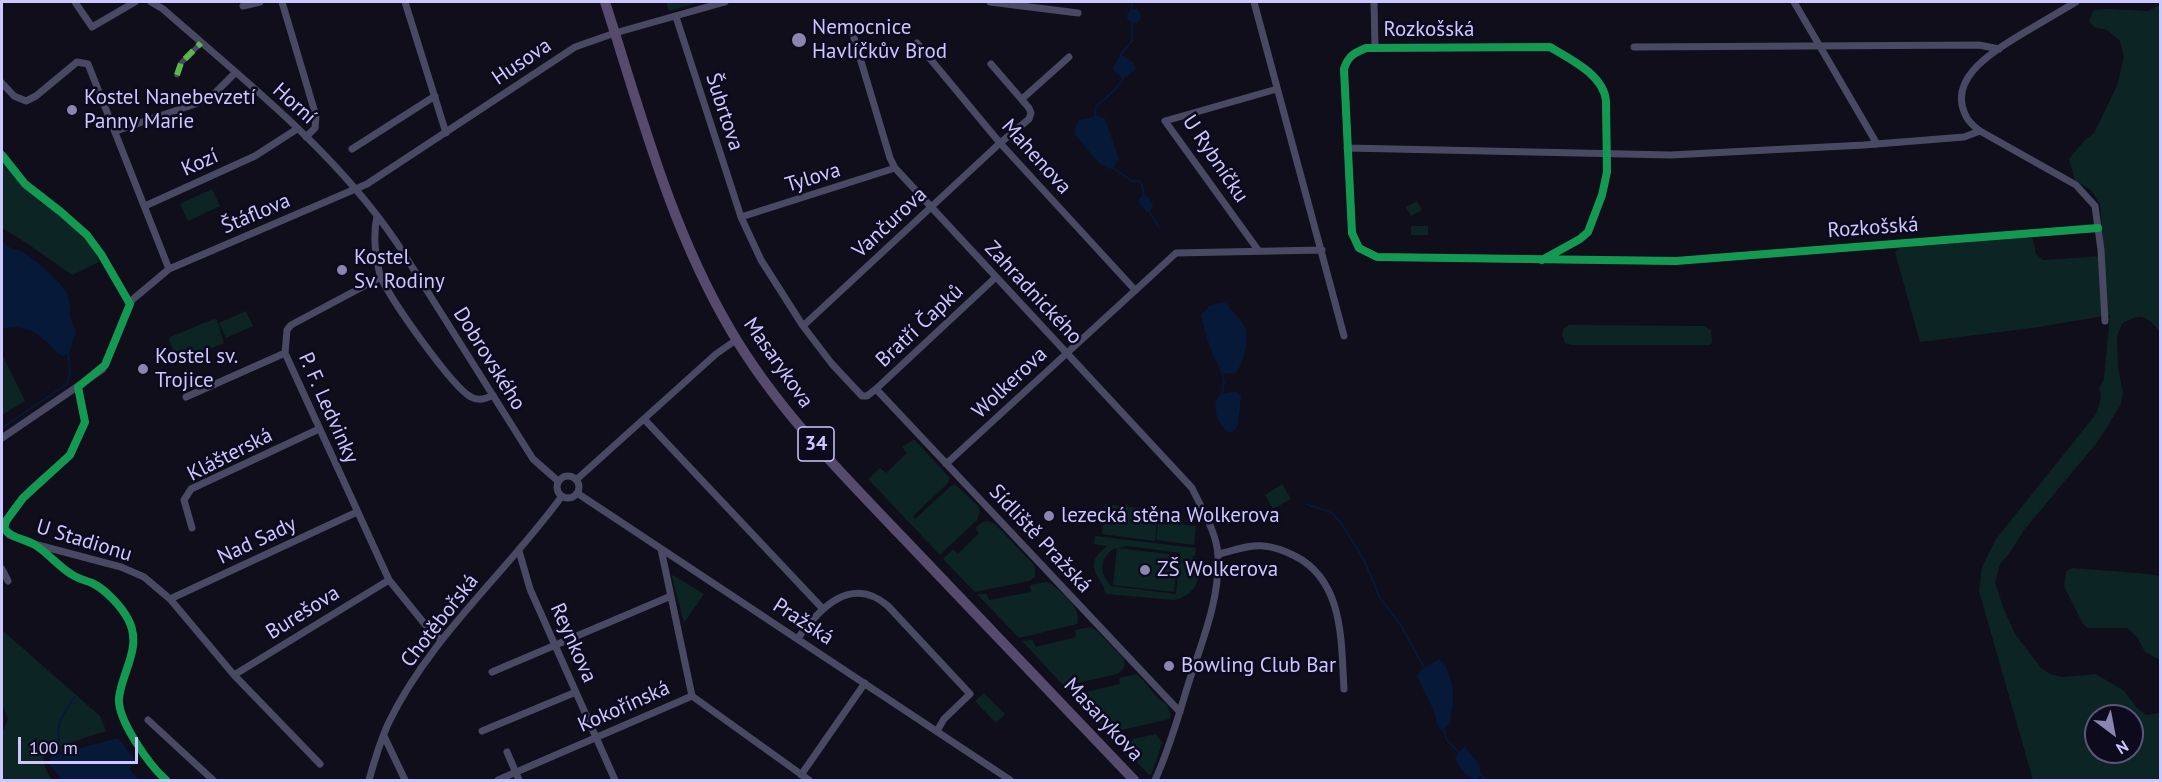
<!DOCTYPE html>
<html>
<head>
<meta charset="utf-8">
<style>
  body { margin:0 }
  #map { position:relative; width:2162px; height:782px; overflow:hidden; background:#100e1a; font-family:"PT Sans",sans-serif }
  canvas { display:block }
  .frame { position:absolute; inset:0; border:3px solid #ccc7ff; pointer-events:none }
  .north { position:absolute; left:2084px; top:704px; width:60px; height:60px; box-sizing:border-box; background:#0d0a1e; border:2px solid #595678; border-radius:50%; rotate:148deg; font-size:16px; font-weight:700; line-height:24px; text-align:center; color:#ccc7ff }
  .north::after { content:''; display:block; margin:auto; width:21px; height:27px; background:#8a86af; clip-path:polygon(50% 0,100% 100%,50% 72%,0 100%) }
  .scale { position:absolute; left:18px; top:737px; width:120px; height:27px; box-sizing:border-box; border:3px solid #ccc7ff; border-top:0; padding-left:8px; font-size:18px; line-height:21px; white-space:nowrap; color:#ccc7ff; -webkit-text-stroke:4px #0d0a1e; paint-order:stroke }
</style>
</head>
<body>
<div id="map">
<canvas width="2162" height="782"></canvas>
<div class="frame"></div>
<div class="north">N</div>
<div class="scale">100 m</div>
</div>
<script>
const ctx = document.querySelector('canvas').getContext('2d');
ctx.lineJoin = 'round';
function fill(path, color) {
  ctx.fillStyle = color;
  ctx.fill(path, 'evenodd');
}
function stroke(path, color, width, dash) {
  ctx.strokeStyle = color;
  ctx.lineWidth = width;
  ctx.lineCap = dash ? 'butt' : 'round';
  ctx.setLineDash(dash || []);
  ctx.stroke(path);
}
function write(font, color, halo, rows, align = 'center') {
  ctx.font = font + ' "PT Sans",sans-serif';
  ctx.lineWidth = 5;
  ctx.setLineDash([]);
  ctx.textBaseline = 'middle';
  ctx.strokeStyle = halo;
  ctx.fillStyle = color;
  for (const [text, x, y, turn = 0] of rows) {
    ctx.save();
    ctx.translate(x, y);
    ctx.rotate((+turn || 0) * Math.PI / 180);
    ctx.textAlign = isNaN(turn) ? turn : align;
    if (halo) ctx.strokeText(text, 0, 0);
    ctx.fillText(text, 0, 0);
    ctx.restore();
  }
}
const green = new Path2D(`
  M 666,2 L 700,2 L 669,11 Z
  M 2160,5 L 2160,332 C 2147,316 2141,312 2122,324 L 2117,336 L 2118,368 L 2123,392 L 2121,404 L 2099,440 L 2024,530 L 2009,554 L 2000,564 L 1995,582 L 2003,607 L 2015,634 L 2041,668 L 2050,674 L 2062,677 L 2096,674 L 2124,691 L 2138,709 L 2146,715 L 2160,713 L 2160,780 L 2033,780 L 1979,591 L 1982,567 L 1996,539 L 2096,414 C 2099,406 2103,397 2099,388 L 2104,379 L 2110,315 L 2039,327 L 1920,342 L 1895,252 L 1901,248 L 2025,237 L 2033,239 L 2036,254 L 2043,260 L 2104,256 L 2100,204 L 2091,190 L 2075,180 L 2069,159 L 2084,141 L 2094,133 L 2117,86 L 2124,57 L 2120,41 L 2107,30 L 2094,27 L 2089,21 L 2094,10 L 2108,9 L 2148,11 ZM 2096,716 L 2132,716 L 2132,752 L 2096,752 Z
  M 2,160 C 11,174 20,186 33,196 C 55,214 93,231 99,262 L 72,275 L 25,242 L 2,228 Z
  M 212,189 L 220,206 L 188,221 L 180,204 Z
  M 1417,201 L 1422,210 L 1411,216 L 1406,207 Z
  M 1411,226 L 1428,226 L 1428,235 L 1411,235 Z
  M 246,311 L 253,326 L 226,338 L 219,323 Z
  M 214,319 L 217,320 L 224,343 L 180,361 L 177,360 L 169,340 L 170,337 Z
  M 1569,325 L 1704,326 L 1711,330 L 1712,342 L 1710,345 L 1572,345 L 1565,343 L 1562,334 L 1564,328 Z
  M 2,354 L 25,401 L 2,415 Z
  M 914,439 L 950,478 L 947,484 L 913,516 L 915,519 L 951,486 L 955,484 L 978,506 L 980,511 L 977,520 L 940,555 L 868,479 L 880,468 L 886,473 L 907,453 L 902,447 Z
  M 1282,484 L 1291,499 L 1273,509 L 1265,495 Z
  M 1105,504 L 1158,510 L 1155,541 L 1102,534 Z
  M 988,521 L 995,524 L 1035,566 L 1035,577 L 1029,581 L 975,592 L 943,559 L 953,549 L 958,554 L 979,533 L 975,528 L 983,522 Z
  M 1158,522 L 1196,526 L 1194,545 L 1156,540 Z
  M 1095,536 L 1196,548 L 1195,556 L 1192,556 C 1205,575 1197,595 1174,600 L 1106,594 C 1101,575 1081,566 1107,546 L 1094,544 ZM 1128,546 L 1180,553 L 1176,594 L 1111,586 C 1099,572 1099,560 1113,549 Z
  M 1117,548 L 1178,555 L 1174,592 L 1113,585 Z
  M 2072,568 L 2149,574 L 2160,576 L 2160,660 L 2145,652 L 2138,638 L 2127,628 L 2088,628 L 2083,624 L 2064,586 L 2066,571 Z
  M 673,575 L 704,594 L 684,623 L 672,577 Z
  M 1046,582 L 1052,584 C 1062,594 1083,608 1077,624 L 1019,638 L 977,594 L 987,594 L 989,600 L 1031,592 L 1030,585 Z
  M 1090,627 L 1096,630 L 1124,659 C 1126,667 1123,670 1117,674 L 1064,686 L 1022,641 L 1032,640 L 1036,647 L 1076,637 L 1075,630 Z
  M 2,630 L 100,716 L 106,731 L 44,751 C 42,762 46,771 52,780 L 2,780 L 2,733 L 8,719 L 2,704 Z
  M 1137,674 C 1149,684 1153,698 1167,704 L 1171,716 L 1169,719 L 1109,733 L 1066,688 L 1074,687 L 1078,694 L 1120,684 L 1119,678 Z
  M 984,693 L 1005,714 L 996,723 L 975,701 Z
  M 1116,734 L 1120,742 L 1156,734 L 1162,743 L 1152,773 L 1149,775 L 1111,735 Z`);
const water = new Path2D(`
  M1127 16a7 7 0 1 1 14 0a7 7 0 1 1-14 0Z
  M 1121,55 L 1133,62 L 1136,69 L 1123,79 L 1114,71 L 1113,67 Z
  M 1098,116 L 1105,119 L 1119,159 L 1113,168 L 1109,169 L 1099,163 L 1075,135 L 1074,130 L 1079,120 Z
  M 1143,195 L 1147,196 L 1153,205 L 1150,212 L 1146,212 L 1138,201 Z
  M 2,241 C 11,251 13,247 22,252 C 35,259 56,278 65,290 C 74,303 66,316 76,330 L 69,354 L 63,356 C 57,353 54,348 49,344 C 34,330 21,324 2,329 Z
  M 1219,303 L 1226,303 C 1232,311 1241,319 1245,327 C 1250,337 1243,366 1235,374 L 1222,373 C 1212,356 1205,335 1201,315 L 1209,306 Z
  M 1238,392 L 1241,397 L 1238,425 L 1232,433 C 1219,431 1210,404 1219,396 C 1224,392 1232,392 1238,392 Z
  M 1439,659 C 1449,663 1455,693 1453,704 C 1452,711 1450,715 1451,723 L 1443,730 L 1439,729 L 1433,709 L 1417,677 L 1420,671 Z
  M 118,738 L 135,760 L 133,765 L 129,769 L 139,780 L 62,780 L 49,764 L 51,757 L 55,755 Z
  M 1465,747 L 1480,765 L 1480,775 L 1476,780 C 1466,777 1459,768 1455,759 L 1458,752 Z`);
const stream = new Path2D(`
  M 1131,11 L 1132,2
  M 1121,57 L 1121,54 L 1132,41 L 1132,22
  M 1095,119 L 1096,106 C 1102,102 1122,84 1124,77
  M 1113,168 L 1132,181 L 1139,181 L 1142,184 L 1144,198
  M 1149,211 L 1159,227
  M 1222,395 L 1224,382 L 1222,371
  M 2,428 L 67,384 L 70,372 L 68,352
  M 1306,504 L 1332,513 L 1341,523 L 1364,560 L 1380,598 L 1400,624 L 1425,669
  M 1443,728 L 1447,740 L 1459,753
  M 62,754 C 53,728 60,718 75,697
  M 1480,774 L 1486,780`);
const pedestrian = new Path2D(`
  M 177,75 L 181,63 L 201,43`);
const minor = new Path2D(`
  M 75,2 L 92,27 L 135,2
  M 151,2 L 163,9 C 245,81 335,151 397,243 L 533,459 L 558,481
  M 282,2 L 316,116 L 315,128 L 306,137
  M 405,2 L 446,133
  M 990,2 L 1078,13
  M 1254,2 L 1344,336
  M 1374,2 L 1375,48
  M 1794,2 L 1877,144
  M 2076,2 C 2057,13 2039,24 2020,35 C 1993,52 1945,79 1967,118 C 1970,123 1976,128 1980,131 L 2076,185 L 2095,206 L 2101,250 L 2105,321
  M 243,6 L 260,2
  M 676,17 L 741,217 L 761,260 L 803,326 L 832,364 L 862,396 L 867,396 L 876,389 L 996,277
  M 854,38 L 890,158 L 895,168 L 1192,488 C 1202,509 1217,533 1218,556 C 1220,600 1201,644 1188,685 C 1178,717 1169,750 1155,780
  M 917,43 L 1000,143 L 1135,290
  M 1634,47 L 1979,45 L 1999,49
  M 2,83 L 14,96 L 26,101 L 36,96 L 77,62 L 88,64 L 169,269
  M 1022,99 L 1069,57
  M 116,131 L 195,104 L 213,95 L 235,73
  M 1347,148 L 1671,155 L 1864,145 L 1964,137 L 1980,131
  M 352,149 L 435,96
  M 145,206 L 255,156 L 297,129
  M 377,216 C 373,234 375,257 380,275 C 386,294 453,388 471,397 C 478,401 486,399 493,395
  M 741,217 L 895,168
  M 1258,250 L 1165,121 L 1277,89
  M 1542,260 L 1580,239 L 1588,232 L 1602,195 L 1607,172 L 1606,101 C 1604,75 1570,59 1550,47 L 1366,48 C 1354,53 1348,56 1344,69 L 1352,233 L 1359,248 L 1377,257 L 1676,261 L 2098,228
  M 381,277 L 291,325 L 287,330 L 285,353 L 389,580 L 432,633 L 442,640
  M 803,326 L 1000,143 L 1029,119 L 1031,113 L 1029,108 L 991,64
  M 78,387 L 85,422 L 70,455 C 48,476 14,498 4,528 L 9,535 L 34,544 L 121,567 L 144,577 L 170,599 L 234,675 L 320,764
  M 876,389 L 1180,712
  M 186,397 L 285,353
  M 644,419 L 823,609
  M 2,438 L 103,369 L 132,300 L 169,269 L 367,184 L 575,47 L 615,33 L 725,2
  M 946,464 L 1176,253 L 1322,250
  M557 487a11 11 0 1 1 22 0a11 11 0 1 1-22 0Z
  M 576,480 L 716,354 L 736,340
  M 577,493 L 1010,780
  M 192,528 L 184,500 L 191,489 L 319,429
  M 661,549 L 692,696
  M 519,551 L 530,589 L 615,780
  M 1218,554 C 1233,551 1249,544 1264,546 C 1275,547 1285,551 1295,556 C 1344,581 1341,641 1344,689
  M 2,569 L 8,581
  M 170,599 L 357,512
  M 798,638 C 819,609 851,574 888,606 L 970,694 L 944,719 L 937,731
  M 492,672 L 671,596
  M 234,675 L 389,580
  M 692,696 L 809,780
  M 148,720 L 213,780
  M 482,731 L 576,692
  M 384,736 L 405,780
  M 507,752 L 519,780
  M 801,775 L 865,683
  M 369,780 C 374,762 380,742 388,724 C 429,638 506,573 562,496
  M 498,780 L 692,696`);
const primary = new Path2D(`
  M 605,2 C 641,113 670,227 730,329 C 777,410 844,476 908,543 C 983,622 1058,701 1134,780`);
const quiet = new Path2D(`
  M 177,75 L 181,63 L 201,43`);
const cycleway = new Path2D(`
  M 2,155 L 25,184 L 61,212 L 87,235 L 101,254 L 130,304 L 105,365 L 78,387 L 85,422 L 70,455 L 23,498 L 6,521 L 4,528 C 11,539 24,538 35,545 C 48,553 58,566 71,574 C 78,579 85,580 92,583 C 105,589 121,606 128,619 C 143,647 122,671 119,698 C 117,720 150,766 166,780
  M 1542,260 L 1580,239 L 1588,232 L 1602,195 L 1607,172 L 1606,101 C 1604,75 1570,59 1550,47 L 1366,48 C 1354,53 1348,56 1344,69 L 1352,233 L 1359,248 L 1377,257 L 1676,261 L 2098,228`);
const markers = [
  [799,40,8,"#8a86af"],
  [72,110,6,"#8a86af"],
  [342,270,6,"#8a86af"],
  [143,369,6,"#8a86af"],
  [1049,516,6,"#8a86af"],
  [1145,570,6,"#8a86af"],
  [1169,666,6,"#8a86af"]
];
const shields = [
  [816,444,36]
];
const shieldNames = [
  ["34",816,444]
];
const poiNames = [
  ["Nemocnice",812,28],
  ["Havlíčkův Brod",812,52],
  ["Kostel Nanebevzetí",84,98],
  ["Panny Marie",84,122],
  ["Kostel",354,258],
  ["Sv. Rodiny",354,282],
  ["Kostel sv.",155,357],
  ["Trojice",155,381],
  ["lezecká stěna Wolkerova",1061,516],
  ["ZŠ Wolkerova",1157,570],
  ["Bowling Club Bar",1181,666]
];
const streetNames = [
  ["Rozkošská",1429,30],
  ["Husova",522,62,-34],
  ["Horní",294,104,42],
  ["Šubrtova",724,112,72],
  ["Mahenova",1036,157,48],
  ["U Rybníčku",1215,159,56],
  ["Kozí",200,163,-24],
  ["Tylova",813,178,-17],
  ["Štáflova",256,214,-23],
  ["Vančurova",890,223,-43],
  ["Rozkošská",1873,228,-4],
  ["Zahradnického",1033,293,47],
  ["Bratří Čapků",920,326,-43],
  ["Dobrovského",489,359,58],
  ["Masarykova",778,363,55],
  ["Wolkerova",1010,383,-43],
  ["P. F. Ledvinky",328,408,66],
  ["Klášterská",230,455,-27],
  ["Sídliště Pražská",1040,539,47],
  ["U Stadionu",84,541,17],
  ["Nad Sady",257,541,-25],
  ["Burešova",303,613,-32],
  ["Chotěbořská",440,621,-52],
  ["Pražská",803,622,33],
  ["Reynkova",573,643,66],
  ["Kokořínská",624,707,-24],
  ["Masarykova",1103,720,47]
];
fill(green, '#0d2424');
fill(water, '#061939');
stroke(stream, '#061939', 2);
stroke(pedestrian, '#494963', 5);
stroke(minor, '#494963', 7);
stroke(primary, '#574b6d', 10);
stroke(quiet, '#58b947', 6, [12, 6]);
stroke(cycleway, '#139951', 8);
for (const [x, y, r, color] of markers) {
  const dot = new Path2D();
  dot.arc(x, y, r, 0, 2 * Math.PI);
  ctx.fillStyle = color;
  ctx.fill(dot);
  stroke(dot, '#0d0a1e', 2);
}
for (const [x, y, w] of shields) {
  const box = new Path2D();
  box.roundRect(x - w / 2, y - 17, w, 34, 4.5);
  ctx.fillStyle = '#0d0a1e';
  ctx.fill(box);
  stroke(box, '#ccc7ff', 1.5);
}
write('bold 20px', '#ccc7ff', null, shieldNames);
write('21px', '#ccc7ff', '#0d0a1e', poiNames, 'left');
write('21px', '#ccc7ff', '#0d0a1e', streetNames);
</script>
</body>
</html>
